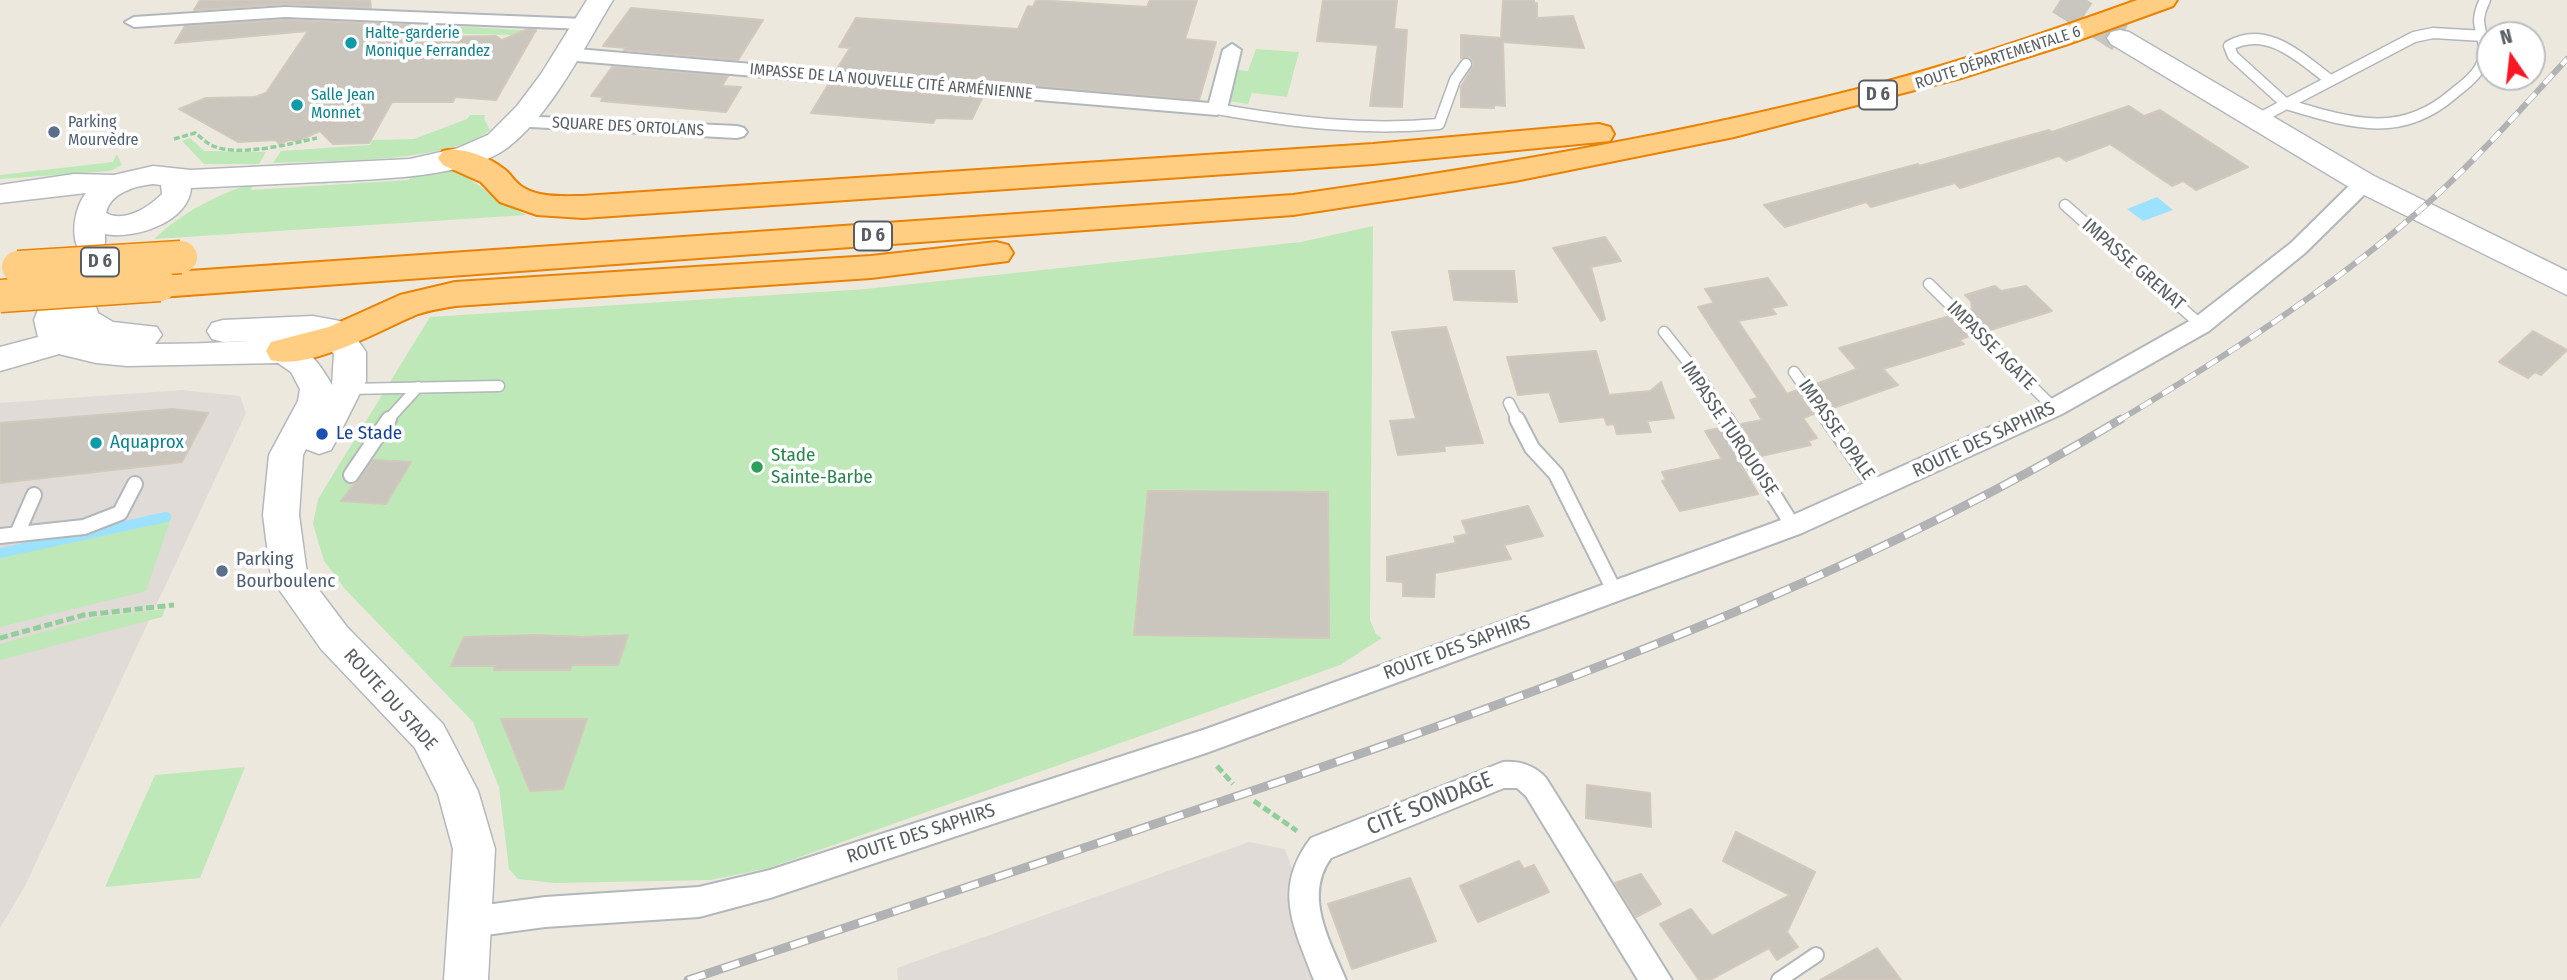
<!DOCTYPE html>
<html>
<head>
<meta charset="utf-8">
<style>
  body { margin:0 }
  #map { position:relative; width:2567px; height:980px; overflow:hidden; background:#ede8de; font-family:"Fira Sans Condensed",sans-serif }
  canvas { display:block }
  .north { position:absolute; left:2476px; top:21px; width:70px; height:70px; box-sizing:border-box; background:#fff; border:2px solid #bcbfc0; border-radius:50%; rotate:346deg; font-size:19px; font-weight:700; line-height:28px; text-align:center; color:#585e62 }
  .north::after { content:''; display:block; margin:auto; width:24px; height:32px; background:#fb1624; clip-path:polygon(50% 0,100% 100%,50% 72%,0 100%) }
</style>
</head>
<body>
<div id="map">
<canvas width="2567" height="980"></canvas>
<div class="north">N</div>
</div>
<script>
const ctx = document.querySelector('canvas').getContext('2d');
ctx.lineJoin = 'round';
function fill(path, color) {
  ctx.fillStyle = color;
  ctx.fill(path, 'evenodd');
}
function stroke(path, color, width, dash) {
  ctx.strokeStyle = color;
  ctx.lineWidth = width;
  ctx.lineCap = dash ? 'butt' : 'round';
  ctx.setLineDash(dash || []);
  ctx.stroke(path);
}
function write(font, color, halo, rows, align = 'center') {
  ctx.font = font + ' "Fira Sans Condensed",sans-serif';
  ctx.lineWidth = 7;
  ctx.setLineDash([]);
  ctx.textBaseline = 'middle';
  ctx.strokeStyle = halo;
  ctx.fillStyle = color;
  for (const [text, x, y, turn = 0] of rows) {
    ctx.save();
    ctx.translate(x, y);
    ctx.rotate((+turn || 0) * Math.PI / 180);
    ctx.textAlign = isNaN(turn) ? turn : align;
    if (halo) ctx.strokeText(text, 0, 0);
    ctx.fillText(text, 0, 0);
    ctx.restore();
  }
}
const industrial = new Path2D(`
  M 182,390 L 240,396 L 246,413 L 25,886 L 0,928 L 0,403 Z
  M 1249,842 L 1285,849 L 1332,980 L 898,980 L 897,968 Z`);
const green = new Path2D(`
  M 433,25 L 538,31 L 520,40 L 514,35 L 427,33 Z
  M 1256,49 L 1299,52 L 1287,97 L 1252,93 L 1248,104 L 1229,101 L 1237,70 L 1248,71 Z
  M 470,115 L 485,115 L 484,119 L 490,130 C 445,164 330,160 273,163 L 281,151 L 370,145 L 372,140 L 414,139 L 467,119 Z
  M 190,138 L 204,151 L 266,152 L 259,164 L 204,164 L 182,141 Z
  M 117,154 L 122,165 L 110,171 L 0,179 L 0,175 L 113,162 Z
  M 458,170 L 501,202 L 526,215 L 154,239 C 184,211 215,196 253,183 L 251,190 L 409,180 L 412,173 Z
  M 1373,226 L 1370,620 L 1376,634 L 1382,638 L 1340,665 L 769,868 L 711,880 L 555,883 L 518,879 L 509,869 L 499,787 L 473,722 L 345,589 L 324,561 L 313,524 L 318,499 L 430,317 L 866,289 L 1301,242 Z
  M 172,515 L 146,591 L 0,627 L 0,553 Z
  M 165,609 L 162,617 L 0,660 L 0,644 L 97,617 Z
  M 245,767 L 200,878 L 105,887 L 155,775 Z`);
const water = new Path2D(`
  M 2157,197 L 2173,210 L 2143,221 L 2127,209 Z`);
const stream = new Path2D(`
  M 0,553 L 166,517`);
const building = new Path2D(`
  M 200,0 L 370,0 L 371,8 L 285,4 L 194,10 Z
  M 1036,0 L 1147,7 L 1150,0 L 1197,0 L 1185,39 L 1216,42 L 1199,100 L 837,69 L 850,48 L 839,47 L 856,18 L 1018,29 L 1028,6 L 1033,7 Z
  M 1323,0 L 1397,0 L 1394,29 L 1407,30 L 1402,107 L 1370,106 L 1378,45 L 1317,41 Z
  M 1503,0 L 1534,0 L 1534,3 L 1537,3 L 1537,18 L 1573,16 L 1584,48 L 1503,42 L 1505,106 L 1494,105 L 1494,108 L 1461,107 L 1461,87 L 1474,64 L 1470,57 L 1461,58 L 1461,35 L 1501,38 Z
  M 631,8 L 763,20 L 738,60 L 624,50 L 626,48 L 603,46 Z
  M 285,20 L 409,25 L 426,37 L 496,36 L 502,40 L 528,29 L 536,30 L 496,100 L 455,97 L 453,102 L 392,102 L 369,143 L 333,144 L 320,131 L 298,141 L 289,140 L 279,144 L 276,140 L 238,142 L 179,109 L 206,98 L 255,97 L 266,93 L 308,31 L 175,43 L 185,26 Z
  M 612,67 L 728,76 L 722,86 L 741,87 L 726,112 L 601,101 L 603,97 L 591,96 Z
  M 828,85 L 982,98 L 972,119 L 936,118 L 933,123 L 811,113 Z
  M 2129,106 L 2144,116 L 2160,110 L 2248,167 L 2196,190 L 2183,181 L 2172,186 L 2110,144 L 2066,161 L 2059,156 L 1960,188 L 1955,183 L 1871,207 L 1866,202 L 1785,227 L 1764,205 L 1918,164 L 1919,166 L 2049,130 L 2052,132 Z
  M 1605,237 L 1621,261 L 1591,267 L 1605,319 L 1601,321 L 1553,248 Z
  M 1449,271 L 1514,271 L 1517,302 L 1454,300 Z
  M 1768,278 L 1787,305 L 1771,308 L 1776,314 L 1738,321 L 1787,394 L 1797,390 L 1814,414 L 1803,418 L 1817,438 L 1808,441 L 1811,445 L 1761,456 L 1741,424 L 1762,420 L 1750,400 L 1758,398 L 1698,307 L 1714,303 L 1705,289 Z
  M 1995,286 L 2001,291 L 2026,286 L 2052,311 L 1987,331 L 1967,311 L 1972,309 L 1971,301 L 1965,295 Z
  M 1950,316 L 1970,336 L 1959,340 L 1964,344 L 1883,369 L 1898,385 L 1830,409 L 1813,385 L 1857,369 L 1839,348 Z
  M 1446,327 L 1483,443 L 1444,446 L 1445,451 L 1398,455 L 1390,421 L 1416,419 L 1392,332 Z
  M 2533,331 L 2567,350 L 2541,375 L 2535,372 L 2528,378 L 2499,362 Z
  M 1596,351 L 1609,395 L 1650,391 L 1661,382 L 1674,418 L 1647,421 L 1651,432 L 1617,434 L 1614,424 L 1607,425 L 1604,417 L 1560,422 L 1549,392 L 1518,395 L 1507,357 Z
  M 173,409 L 208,413 L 182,462 L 0,483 L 0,423 Z
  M 1720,428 L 1758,494 L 1680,511 L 1662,481 L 1666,480 L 1662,472 L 1722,459 L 1705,431 Z
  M 373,460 L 411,462 L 386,504 L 341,501 Z
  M 1148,491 L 1328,492 L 1329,638 L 1134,635 Z
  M 1528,506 L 1543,536 L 1504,545 L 1511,559 L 1435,573 L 1434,597 L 1403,596 L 1403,582 L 1387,581 L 1387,557 L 1456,543 L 1454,537 L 1467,534 L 1462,521 Z
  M 535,635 L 583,637 L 628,635 L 618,665 L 572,665 L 570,670 L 494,670 L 496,666 L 451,666 L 464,637 Z
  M 501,719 L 587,719 L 563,789 L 530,791 Z
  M 1587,785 L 1650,793 L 1651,827 L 1586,818 Z
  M 1736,832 L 1815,872 L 1787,932 L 1798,947 L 1777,960 L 1769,948 L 1710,980 L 1699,980 L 1660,924 L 1691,909 L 1712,936 L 1790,895 L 1723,861 Z
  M 1519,861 L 1524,869 L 1534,865 L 1549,892 L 1478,922 L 1460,886 Z
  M 1641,874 L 1661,904 L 1636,917 L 1615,883 Z
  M 1410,878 L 1436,941 L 1352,969 L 1328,904 Z
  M 1877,948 L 1901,980 L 1820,980 Z`);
const secondaryTunnel = new Path2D(`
  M 2060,0 L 2120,38`);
const pathFar1 = new Path2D(`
  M 174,139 L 195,133 C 201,137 206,143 213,146 C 239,157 290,144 317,138`);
const path = new Path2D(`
  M 0,638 L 84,615 L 174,605
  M 1217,766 L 1233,784
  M 1254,801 L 1297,831`);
const laneFar1 = new Path2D(`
  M 2330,80 C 2300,58 2267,24 2229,46 L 2233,56 L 2286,104 L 2414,37 L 2433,33 L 2484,36
  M 1217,109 C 1291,122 1364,131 1439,124 L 1455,80 L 1466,64
  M 2256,120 L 2286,104 C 2348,122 2399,141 2453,94 C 2464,85 2477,76 2482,63 C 2488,48 2480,35 2479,21 C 2479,13 2482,6 2485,0
  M 2065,205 L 2201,325
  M 1929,284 L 2054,408
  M 1664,332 L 1699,376 L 1727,421
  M 1794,372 L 1829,421
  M 348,389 L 499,386
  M 1509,403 L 1518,421
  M 387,421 L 418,387`);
const lane = new Path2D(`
  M 1517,419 L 1532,448 L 1556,474 L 1614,590
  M 1726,419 L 1793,526
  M 1828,419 L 1877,489
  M 351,475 L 389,419
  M 17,534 L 34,495
  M 0,536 L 84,527 L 120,513 L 135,484
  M 1779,980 L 1816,955`);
const street = new Path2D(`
  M 285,7 L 585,19 L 594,24 L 585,29 L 285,17 L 134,27 L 125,22 L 134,17 Z
  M 1232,44 L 1241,50 L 1227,109 L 1217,115 L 565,60 L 556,54 L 565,48 L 1209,103 L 1223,50 Z
  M 519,116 L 737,126 L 744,128 L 747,132 L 744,136 L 737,138 L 512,126 L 509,122 Z
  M 2364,177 L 2371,178 L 2374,183 L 2371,188 L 2305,253 L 2209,331 L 2062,414 L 1802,533 L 1206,753 L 770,898 L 699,917 L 545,927 L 471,937 L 460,932 L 456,922 L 460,912 L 471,907 L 545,897 L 699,887 L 770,870 L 1206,729 L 1784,519 L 2046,402 L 2193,319 L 2291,243 L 2357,178 Z
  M 1503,762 C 1520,761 1534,765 1546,778 L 1672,980 L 1638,980 L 1526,796 L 1517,788 L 1504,788 L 1331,858 C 1303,896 1330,941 1346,980 L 1314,980 C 1294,927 1272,889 1311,838 Z`);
const secondary = new Path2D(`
  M 587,0 L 613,0 C 584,47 552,114 507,148 C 465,179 371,179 320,182 C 277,184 234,186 191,188 C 189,222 134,240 105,234 L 105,243 L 101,250 L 90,253 L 79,250 C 70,234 75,207 86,193 L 0,203 L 0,185 L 74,174 L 114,175 L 153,166 L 191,170 L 410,159 L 458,148 L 488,135 L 517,106 L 541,74 ZM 153,184 L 161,185 L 162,194 C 148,208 124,223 106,213 C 110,193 135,186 153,184 Z
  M 2120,30 L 2129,32 L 2374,176 L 2567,271 L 2567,295 L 2354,190 L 2111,44 L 2107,38 L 2111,32 Z
  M 83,297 L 94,300 L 98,313 L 113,322 L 157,327 L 162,335 L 155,344 C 186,344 217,343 248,341 L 223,342 L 212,339 L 207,331 L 212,323 L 223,320 L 313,316 L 340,321 L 350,329 L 366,352 L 366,381 L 336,441 L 331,450 L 319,454 L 306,449 L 303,455 L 299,515 L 307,574 L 347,627 L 443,724 L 478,791 L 495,849 L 488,980 L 444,980 L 453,849 L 438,794 L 415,748 L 321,649 L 271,578 L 263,515 L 269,455 L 298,401 L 300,389 L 291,372 L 278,363 L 127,366 L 96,363 L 59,354 L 0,371 L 0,347 L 38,337 L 34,320 L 41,302 L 52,299 L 63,302 L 67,309 L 72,300 ZM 313,338 L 320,339 L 334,354 L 332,385 C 320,364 308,347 284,339 Z`);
const highway = new Path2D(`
  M 2137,0 L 2177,0 L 2173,6 L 2068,44 L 1961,78 L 1734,137 L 1515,181 L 1293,215 L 160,297 L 148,293 L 143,285 L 148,277 L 160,273 L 1293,195 C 1475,169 1656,139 1834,95 C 1937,70 2037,36 2137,0 Z
  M 1599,124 L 1610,127 L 1614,134 L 1610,141 L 1373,164 L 583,218 L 537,215 L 500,202 L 481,182 L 443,165 L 438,158 L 443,151 C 461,146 489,157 504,169 C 511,174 516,184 524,188 C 541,198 564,196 583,196 L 1373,144 Z
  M 996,242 L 1008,245 L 1013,253 L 1008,261 L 871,278 L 455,306 C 443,308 430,310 418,314 C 382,329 310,371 271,360 L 266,351 L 271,342 L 329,327 L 400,295 L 455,282 L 871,256 Z`);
const railFar1 = new Path2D(`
  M 2118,421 C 2223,358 2326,292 2419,211 C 2472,165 2519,111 2567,59`);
const rail = new Path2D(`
  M 688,980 C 916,904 1144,829 1371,750 C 1629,659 1886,561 2121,419`);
const highwayBridge = new Path2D(`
  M 18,267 L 181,257
  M 0,296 L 160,285`);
const markers = [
  [351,43,7,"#0f9aa8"],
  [297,105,7,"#0f9aa8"],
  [54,132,7,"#5c6f8a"],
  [322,434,7,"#1a4fb4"],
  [96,443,7,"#0f9aa8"],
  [757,467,7,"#2e9e5b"],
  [222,571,7,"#5c6f8a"]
];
const farCulturenames = [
  ["Halte-garderie",365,34],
  ["Monique Ferrandez",365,52],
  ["Salle Jean",311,96],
  ["Monnet",311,114]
];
const farStreetnames = [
  ["ROUTE DÉPARTEMENTALE 6",1998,58,-18],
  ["IMPASSE DE LA NOUVELLE CITÉ ARMÉNIENNE",891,82,5],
  ["SQUARE DES ORTOLANS",628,127,3]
];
const farServicenames = [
  ["Parking",68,123],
  ["Mourvèdre",68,141]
];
const shields = [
  [1878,95,38],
  [873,236,38],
  [100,262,38]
];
const shieldNames = [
  ["D 6",1878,95],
  ["D 6",873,236],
  ["D 6",100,262]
];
const streetNames = [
  ["IMPASSE GRENAT",2133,265,41],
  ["IMPASSE AGATE",1991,346,45],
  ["IMPASSE TURQUOISE",1729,429,56],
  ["IMPASSE OPALE",1836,430,55],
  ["ROUTE DES SAPHIRS",1984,440,-25],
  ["ROUTE DES SAPHIRS",1457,648,-20],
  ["ROUTE DU STADE",390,700,48],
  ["ROUTE DES SAPHIRS",921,834,-18]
];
const transitNames = [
  ["Le Stade",336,434]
];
const cultureNames = [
  ["Aquaprox",110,443]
];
const leisureNames = [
  ["Stade",771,456],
  ["Sainte-Barbe",771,478]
];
const serviceNames = [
  ["Parking",236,560],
  ["Bourboulenc",236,582]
];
const nearStreetnames = [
  ["CITÉ SONDAGE",1430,804,-22]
];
fill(industrial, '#e0dbd6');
fill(green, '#bee8b7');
fill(water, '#9ce2ff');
stroke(stream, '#9ce2ff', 10);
fill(building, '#cac5bd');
stroke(building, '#d2c8bc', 2);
stroke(secondaryTunnel, '#c8c6bf', 29, [29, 15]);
stroke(laneFar1, '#b2b7bb', 13);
stroke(lane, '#b2b7bb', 18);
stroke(street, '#b2b7bb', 4);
stroke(secondary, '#b3b8be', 3);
stroke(highway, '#eb8100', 4);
stroke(pathFar1, '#92ce9b', 3.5, [6, 2.5]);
stroke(path, '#92ce9b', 5, [8, 3.5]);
stroke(laneFar1, '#fff', 10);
stroke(lane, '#fff', 14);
fill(street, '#fff');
fill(secondary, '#fff');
fill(highway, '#ffce83');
stroke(railFar1, '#b1b2b3', 6);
stroke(rail, '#b1b2b3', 9);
stroke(railFar1, '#fff', 4.5, [13]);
stroke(rail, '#fff', 6, [18]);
stroke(highwayBridge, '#eb8100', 35, []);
stroke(highwayBridge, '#ffce83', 32);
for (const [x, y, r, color] of markers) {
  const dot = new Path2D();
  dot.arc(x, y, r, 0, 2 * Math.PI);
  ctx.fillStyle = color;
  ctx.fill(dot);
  stroke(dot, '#fff', 2.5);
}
write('16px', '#0d838f', '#fff', farCulturenames, 'left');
write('16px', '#585e62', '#fff', farStreetnames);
write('16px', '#4e5e75', '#fff', farServicenames, 'left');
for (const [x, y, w] of shields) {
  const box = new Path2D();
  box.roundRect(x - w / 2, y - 14.5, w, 29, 5);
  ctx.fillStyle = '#fff';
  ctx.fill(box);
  stroke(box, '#585e62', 2);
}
write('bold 18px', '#585e62', null, shieldNames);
write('19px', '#585e62', '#fff', streetNames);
write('19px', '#164399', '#fff', transitNames, 'left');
write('19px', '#0d838f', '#fff', cultureNames, 'left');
write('19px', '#27864d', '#fff', leisureNames, 'left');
write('19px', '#4e5e75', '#fff', serviceNames, 'left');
write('23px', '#585e62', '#fff', nearStreetnames);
</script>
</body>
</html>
